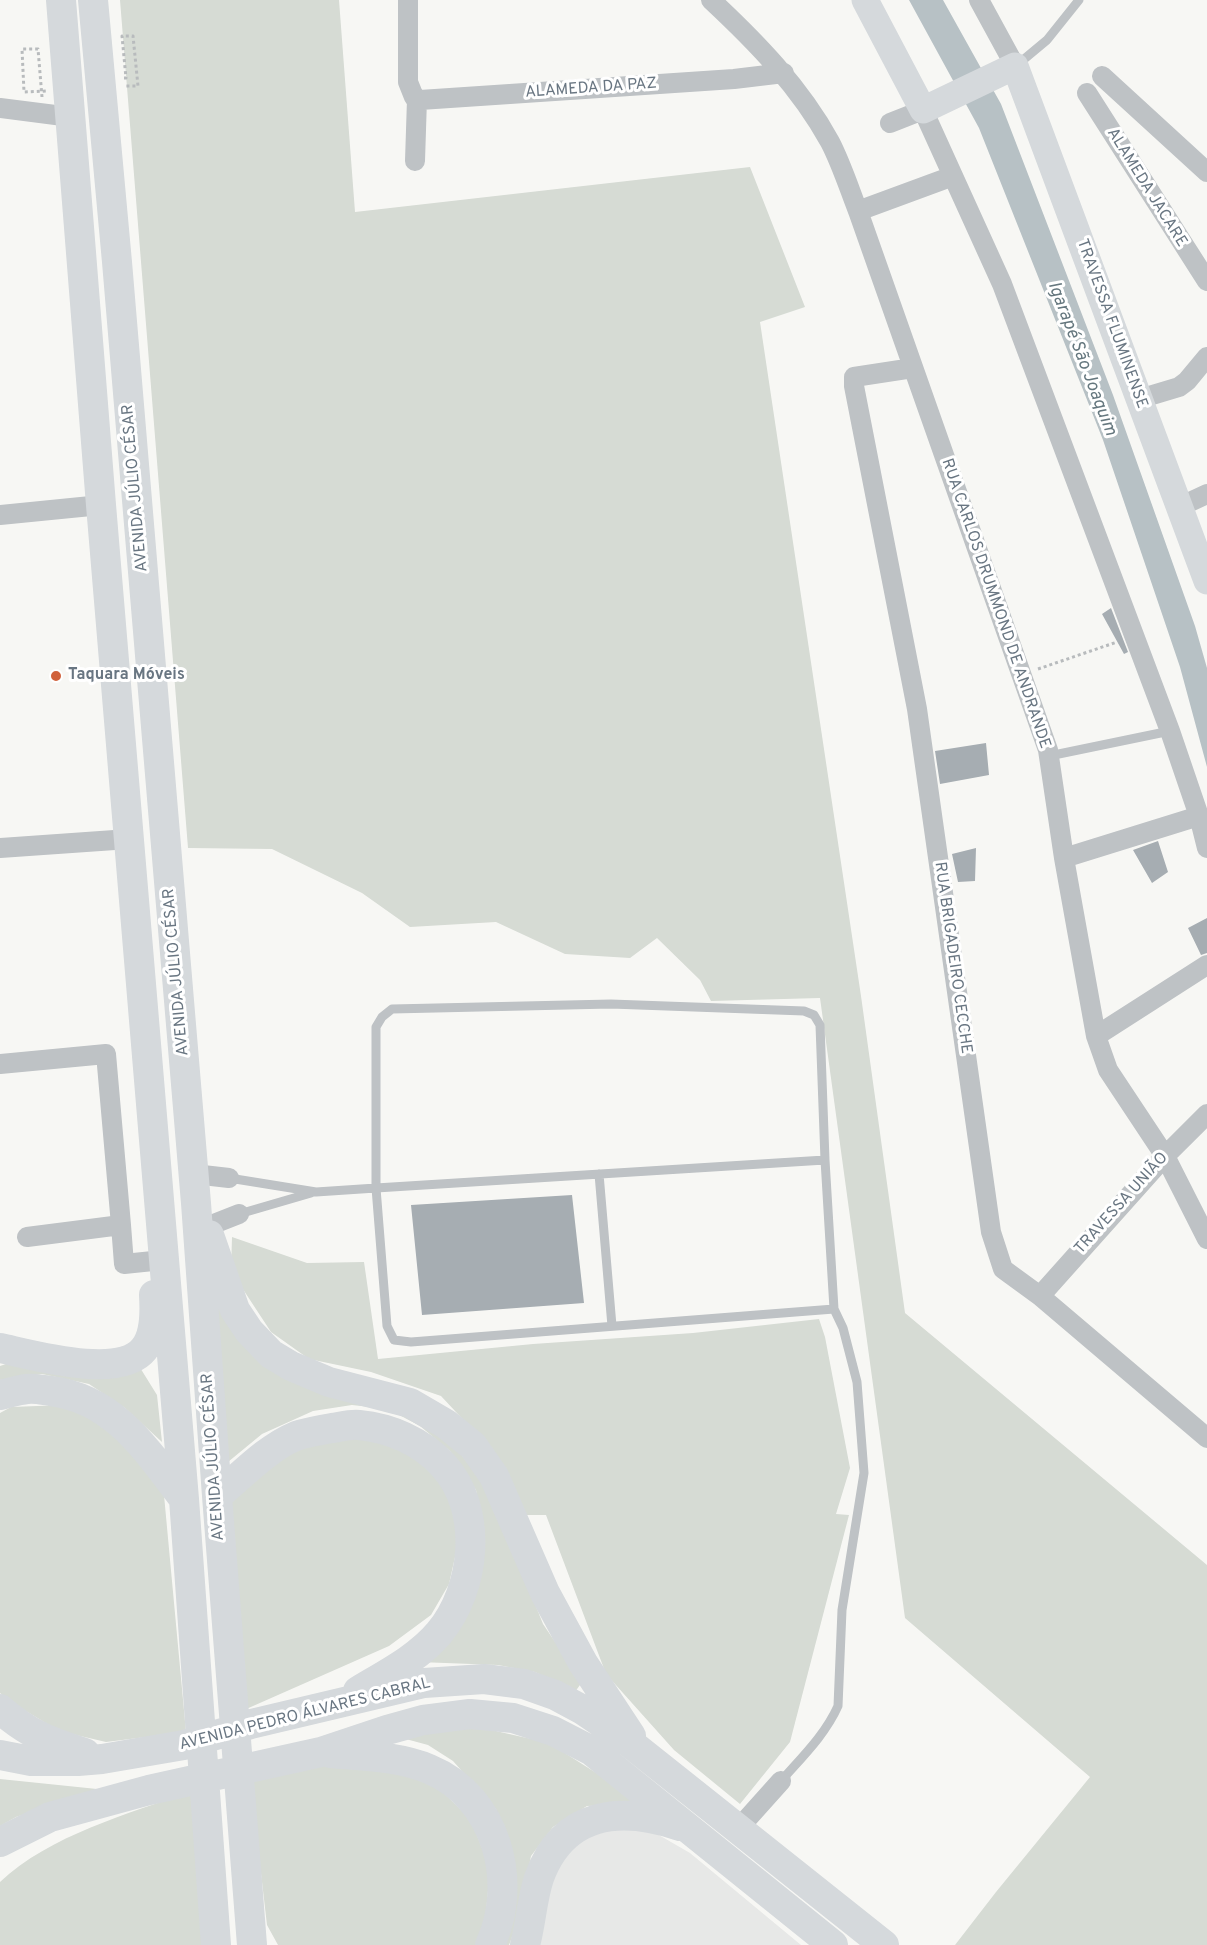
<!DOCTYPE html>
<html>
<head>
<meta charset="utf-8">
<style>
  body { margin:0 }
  canvas { display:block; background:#f7f7f4 }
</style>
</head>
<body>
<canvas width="1207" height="1945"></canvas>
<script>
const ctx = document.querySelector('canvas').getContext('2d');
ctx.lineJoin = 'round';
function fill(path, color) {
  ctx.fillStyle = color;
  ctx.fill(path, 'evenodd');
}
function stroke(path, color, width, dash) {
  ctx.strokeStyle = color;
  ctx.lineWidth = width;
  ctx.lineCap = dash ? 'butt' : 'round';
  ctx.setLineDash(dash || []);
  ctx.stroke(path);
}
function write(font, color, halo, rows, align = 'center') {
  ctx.font = font + ' Overpass,sans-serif';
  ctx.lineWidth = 6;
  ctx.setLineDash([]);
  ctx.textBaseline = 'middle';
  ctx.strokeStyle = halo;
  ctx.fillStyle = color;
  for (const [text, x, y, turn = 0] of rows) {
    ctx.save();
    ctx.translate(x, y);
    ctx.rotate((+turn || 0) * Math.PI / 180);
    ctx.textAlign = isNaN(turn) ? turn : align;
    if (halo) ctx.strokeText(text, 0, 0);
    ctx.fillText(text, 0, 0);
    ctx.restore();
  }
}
const built = new Path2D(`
  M 645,1827 L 690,1853 L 801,1945 L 534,1945 L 553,1864 L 587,1833 Z`);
const green = new Path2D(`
  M 120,0 L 339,0 L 355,212 L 750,167 L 805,307 L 760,322 L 861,996 L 905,1313 L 1207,1565 L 1207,1945 L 955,1945 L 996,1892 L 1090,1777 L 905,1618 L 820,998 L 711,1001 L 700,980 L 657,938 L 630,958 L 565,954 L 496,922 L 410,927 L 362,893 L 272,849 L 188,848 Z
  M 232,1237 L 307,1263 L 364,1262 L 378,1359 L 533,1344 L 693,1333 L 819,1319 L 825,1337 L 850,1468 L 836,1514 L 849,1515 L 790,1742 L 740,1804 L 674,1750 L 606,1674 L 546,1515 L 522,1515 L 497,1456 L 441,1396 L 371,1372 L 309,1359 L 271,1332 L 231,1271 Z
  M 210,1282 L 230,1326 L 371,1399 L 445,1434 L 482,1481 L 510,1541 L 543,1624 L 582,1682 L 575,1692 L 535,1672 L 498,1665 L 419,1662 L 484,1535 L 476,1490 L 450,1451 L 420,1426 L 388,1409 L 352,1405 L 313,1411 L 262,1434 L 228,1462 Z
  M 9,1363 L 139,1366 L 157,1395 L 162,1442 L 125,1408 L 89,1384 L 42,1374 L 0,1380 L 0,1366 Z
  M 64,1405 L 93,1417 L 136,1451 L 164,1495 L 186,1732 L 106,1742 L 59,1731 L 11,1702 L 0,1693 L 0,1413 L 11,1407 Z
  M 361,1433 L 409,1448 L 435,1476 L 458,1513 L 457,1548 L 449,1584 L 431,1615 L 389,1646 L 244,1710 L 229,1496 L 277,1455 Z
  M 478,1727 L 549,1743 L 601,1776 L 639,1804 L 587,1806 L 553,1827 L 531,1856 L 517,1924 L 509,1945 L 501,1945 L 510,1846 L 496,1809 L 453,1761 L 428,1745 L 391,1735 Z
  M 337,1762 L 401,1767 L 439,1788 L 471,1820 L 490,1869 L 486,1912 L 477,1945 L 278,1945 L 267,1925 L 250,1778 Z
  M 0,1779 L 97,1789 L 16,1817 L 0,1826 Z
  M 192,1791 L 202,1945 L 0,1945 L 0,1882 C 50,1835 128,1814 192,1791 Z`);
const water = new Path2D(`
  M 909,0 L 943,0 L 1001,104 L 1113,395 L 1195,626 L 1207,668 L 1207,767 L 1180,667 L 1103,440 L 979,128 Z`);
const building = new Path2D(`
  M 1111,608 L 1128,652 L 1124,654 L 1102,614 Z
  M 986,743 L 989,775 L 940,784 L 935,751 Z
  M 1158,841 L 1168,872 L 1152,883 L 1133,850 Z
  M 976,848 L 975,881 L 958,882 L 952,854 Z
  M 1207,918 L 1207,953 L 1201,955 L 1188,928 Z
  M 572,1195 L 584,1303 L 422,1315 L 411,1205 Z`);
const path = new Path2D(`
  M 124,78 L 126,78 L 122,36 L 133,36 L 138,86 L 124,86
  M 42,97 L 38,49 L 22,49 L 24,92 L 46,91
  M 1038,669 L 1117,642`);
const lane = new Path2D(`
  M 1017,65 L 1047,40 L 1079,0
  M 1049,756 L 1170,731
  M 825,1160 L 834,1309
  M 599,1174 L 612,1326
  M 229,1178 L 316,1192 L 376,1188 L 825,1160 L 820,1025 L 814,1015 L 804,1011 L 611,1004 L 392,1009 L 382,1017 L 376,1027 L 376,1188 L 387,1326 L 394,1340 L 411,1342 L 834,1309 L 843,1328 L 857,1382 L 864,1473 L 842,1610 L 838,1706 C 825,1735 802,1757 781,1781
  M 239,1214 L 311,1193`);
const street = new Path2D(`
  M 408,0 L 408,82 L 414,97 L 420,100 L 734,79 L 784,73
  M 711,0 C 756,42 800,87 830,142 C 841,163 849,188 858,211 L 1048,750 L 1064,858 L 1096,1036 L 1108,1070 L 1165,1156 L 1207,1239
  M 979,0 L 1015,66
  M 1102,76 L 1207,172
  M 1087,93 L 1207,281
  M 0,108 L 71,117
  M 890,123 L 923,110 L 1002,284 L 1170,731 L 1199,816 L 1207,848
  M 415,161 L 417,99
  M 858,211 L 953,176
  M 913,368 L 854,377 L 854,386 L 917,709 L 991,1232 L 1003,1269 L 1040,1296 L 1207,1438
  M 1139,399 L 1179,387 L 1187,381 L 1207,357
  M 1179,507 L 1207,494
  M 0,515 L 101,505
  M 0,848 L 129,839
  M 1064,858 L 1199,816
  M 1096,1036 L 1207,965
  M 0,1064 L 106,1054 L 121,1225
  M 194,1174 L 229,1178
  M 206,1227 L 239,1214
  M 27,1237 L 121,1225 L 124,1264 L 153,1261
  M 1040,1296 L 1165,1156 L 1207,1114
  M 738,1829 L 781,1781`);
const secondary = new Path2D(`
  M 865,0 L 923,110 L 1015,66 L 1207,581`);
const primary = new Path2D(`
  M 61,0 L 101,505 L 184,1499 L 216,1945
  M 93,0 L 117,262 L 196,1203 L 217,1496 L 252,1945
  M 209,1235 L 235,1310 L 249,1331 L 271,1354 L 291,1366 L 329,1382 L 410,1403 L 446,1424 L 473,1446 L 494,1476 L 545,1593 L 583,1663 L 631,1736
  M 0,1348 C 33,1355 120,1380 144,1349 C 155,1336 155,1311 154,1295
  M 0,1395 C 9,1393 18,1390 27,1389 C 35,1388 43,1390 51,1391 C 115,1399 148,1452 184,1499
  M 217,1496 C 241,1476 267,1448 296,1436 C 308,1432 320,1430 332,1428 C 340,1427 350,1424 359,1425 C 390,1428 421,1441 443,1465 C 484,1509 476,1589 439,1633 C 418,1658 386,1674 358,1691
  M 0,1709 C 29,1734 49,1742 85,1753
  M 330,1753 C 362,1756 399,1756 429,1769 C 497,1797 519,1883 490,1945
  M 0,1755 L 31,1761 L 78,1761 L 102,1759 L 184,1745 L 251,1724 L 424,1683 L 484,1679 L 524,1684 L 555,1695 L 583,1710 L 620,1735 L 884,1945
  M 0,1842 L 50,1817 L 149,1790 L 321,1752 L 387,1730 L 423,1720 L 470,1714 L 513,1718 L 553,1731 L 592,1751 L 833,1945
  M 525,1945 C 531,1923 532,1899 539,1878 C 563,1811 621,1806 680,1826`);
const markers = [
  [56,676,6,"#d0613b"]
];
const streetNames = [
  ["ALAMEDA DA PAZ",591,89,-4],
  ["ALAMEDA JACARE",1146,188,58],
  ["TRAVESSA FLUMINENSE",1111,324,70],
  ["AVENIDA JÚLIO CÉSAR",136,488,-95],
  ["RUA CARLOS DRUMMOND DE ANDRANDE",995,604,71],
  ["RUA BRIGADEIRO CECCHE",952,958,82],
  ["AVENIDA JÚLIO CÉSAR",177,972,-95],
  ["TRAVESSA UNIÃO",1122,1204,-48],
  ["AVENIDA JÚLIO CÉSAR",214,1457,-94],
  ["AVENIDA PEDRO ÁLVARES CABRAL",305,1715,-14]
];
const poiNames = [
  ["Taquara Móveis",68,676]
];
const waterNames = [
  ["Igarapé São Joaquim",1081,359,69]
];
fill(built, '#e7e8e7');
fill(green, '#d6dbd4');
fill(water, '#b7c1c5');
fill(building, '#a6adb2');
stroke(path, '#b8bbbd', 3, [3, 3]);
stroke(lane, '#bec2c5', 9);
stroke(street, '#bec2c5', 20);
stroke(secondary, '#d5d9dc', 27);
stroke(primary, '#d5d9dc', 30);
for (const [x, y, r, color] of markers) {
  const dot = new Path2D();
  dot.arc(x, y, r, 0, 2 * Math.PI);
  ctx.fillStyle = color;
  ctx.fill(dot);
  stroke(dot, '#fff', 2);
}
write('16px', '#697682', '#fff', streetNames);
write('bold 16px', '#697682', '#fff', poiNames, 'left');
write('italic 18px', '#65777e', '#fff', waterNames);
</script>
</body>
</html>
